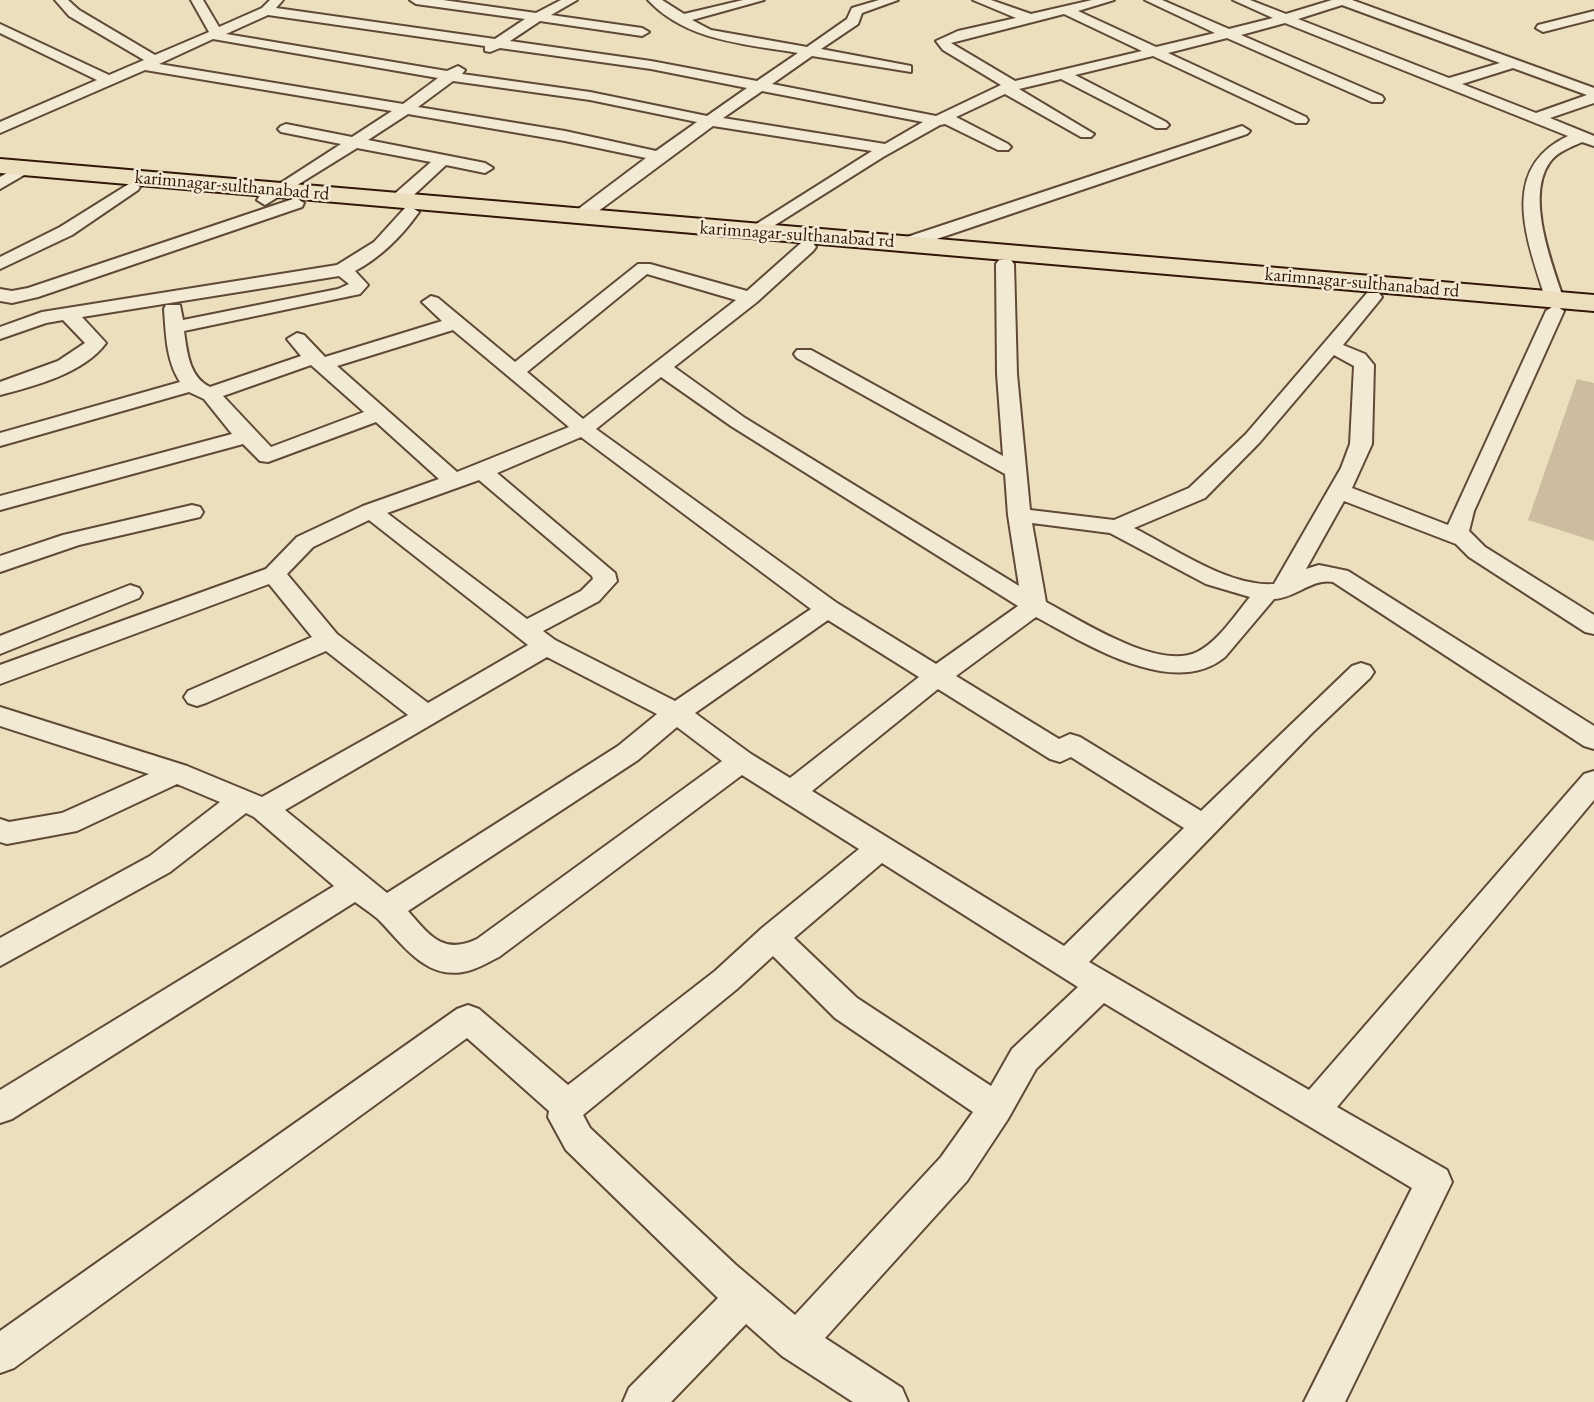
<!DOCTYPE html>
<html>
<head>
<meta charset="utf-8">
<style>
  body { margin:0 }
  canvas { display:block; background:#ebdfbe }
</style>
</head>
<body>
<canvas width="1594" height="1402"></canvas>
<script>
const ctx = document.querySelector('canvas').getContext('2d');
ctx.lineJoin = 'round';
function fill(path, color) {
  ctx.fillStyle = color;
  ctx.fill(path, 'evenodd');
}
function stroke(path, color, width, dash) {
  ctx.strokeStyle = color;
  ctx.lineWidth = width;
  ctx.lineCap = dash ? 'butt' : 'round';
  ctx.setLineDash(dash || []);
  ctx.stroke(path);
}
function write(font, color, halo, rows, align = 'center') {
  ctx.font = font + ' "EB Garamond",serif';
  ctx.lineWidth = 5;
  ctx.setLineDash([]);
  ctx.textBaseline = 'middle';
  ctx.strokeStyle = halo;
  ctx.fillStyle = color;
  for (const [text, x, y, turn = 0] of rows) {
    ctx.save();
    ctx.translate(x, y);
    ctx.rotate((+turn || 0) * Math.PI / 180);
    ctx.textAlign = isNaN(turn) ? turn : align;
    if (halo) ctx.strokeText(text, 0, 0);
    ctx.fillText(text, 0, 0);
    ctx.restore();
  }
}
const green = new Path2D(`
  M 1577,379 L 1594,383 L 1594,541 L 1528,520 Z`);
const minor = new Path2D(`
  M 55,0 L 68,0 L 79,10 L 155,55 L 209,32 L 191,0 L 203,0 L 219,27 L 262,8 L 270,0 L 283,0 L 276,8 L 495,39 L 525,19 L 416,4 L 410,0 L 443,0 L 536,13 L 561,0 L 577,0 L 551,15 L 642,28 L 649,32 L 642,36 L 540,21 L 510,41 L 651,61 L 757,81 L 798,53 C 745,44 686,41 648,0 L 662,0 L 684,14 L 743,0 L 764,0 L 692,20 L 711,30 L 807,47 L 847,19 L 852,8 L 879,0 L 898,0 L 862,13 L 858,24 L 821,49 L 911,66 L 911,72 L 812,56 L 772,84 L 936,116 L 1001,85 L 943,50 L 936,41 L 958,31 L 1016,18 L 973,0 L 991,0 L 1031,14 L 1092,0 L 1114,0 L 1078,11 L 1156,47 L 1215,33 L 1145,0 L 1162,0 L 1229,29 L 1273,18 L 1233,0 L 1250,0 L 1286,14 L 1332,0 L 1352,0 L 1594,88 L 1594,103 L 1550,118 L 1594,136 L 1594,146 L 1582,142 C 1571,147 1557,152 1550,162 C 1525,196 1552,264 1564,300 L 1555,305 L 1564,311 L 1474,511 L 1469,531 L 1485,547 L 1594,615 L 1594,634 L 1585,632 L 1469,557 L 1456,544 L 1344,501 L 1306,569 L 1319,565 L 1348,571 L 1594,726 L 1594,749 L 1584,746 L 1333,582 C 1312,578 1296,598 1274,599 L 1225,657 C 1173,700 1085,643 1036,617 L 956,676 L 1059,739 L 1070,734 L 1080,737 L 1201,811 L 1352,666 L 1361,663 L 1370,666 L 1374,672 L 1370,678 L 1312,733 L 1089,962 L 1309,1090 L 1584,774 L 1594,771 L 1594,800 L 1337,1107 L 1447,1170 L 1452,1182 L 1345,1402 L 1304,1402 L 1412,1188 L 1104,1003 L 1036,1069 L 1008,1119 L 967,1181 L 825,1338 L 902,1388 L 908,1402 L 853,1402 L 782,1356 L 746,1324 L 671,1402 L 623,1402 L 629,1388 L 718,1298 L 566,1150 L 548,1117 L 549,1111 L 467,1038 L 14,1368 L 0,1373 L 0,1331 L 457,1009 L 468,1005 L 479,1009 L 568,1085 L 715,971 L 762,928 L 859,849 L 742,775 L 499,957 C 488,962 476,970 463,972 C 424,979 401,942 378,919 C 371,913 363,908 355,902 L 12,1119 L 0,1123 L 0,1090 L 334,886 L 254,817 L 246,813 L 170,872 L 0,966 L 0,938 L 150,856 L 220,802 L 177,784 L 77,831 L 7,844 L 0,842 L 0,819 L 9,822 L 62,813 L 149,774 L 0,726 L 0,707 L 187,766 L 262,797 L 408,715 L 326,651 L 206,703 L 197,706 L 188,703 L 184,697 L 188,691 L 312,637 L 269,584 L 0,684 L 0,665 L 266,569 L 297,537 L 363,506 L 439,479 L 376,422 L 268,462 L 260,461 L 243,444 L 0,510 L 0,496 L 232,434 L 204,399 L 189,392 L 0,446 L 0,433 L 180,382 C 166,360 166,335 164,309 L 166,305 L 180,305 L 183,320 L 338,289 L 349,284 L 339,276 L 82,317 L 106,343 C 84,373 35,386 0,395 L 0,382 L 58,361 L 85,343 L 63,320 L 46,323 L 0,339 L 0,327 L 42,312 L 337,265 L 374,242 L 405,208 L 411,207 L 419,212 C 402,236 381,257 355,271 L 368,285 L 360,294 L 184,331 C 187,352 189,377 210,387 L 301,356 L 287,339 L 297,333 L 304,335 L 325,357 L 442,321 L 422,302 L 431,296 L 438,298 L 515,362 L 638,264 L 650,264 L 747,291 L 801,243 L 813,243 L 816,247 L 813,251 L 757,302 L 674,367 L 745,418 L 1019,586 L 1008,515 L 1005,474 L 797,358 L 794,354 L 797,350 L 811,350 L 1003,456 L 997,374 L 996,264 L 999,260 L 1011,260 L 1014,264 L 1017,374 L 1030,510 L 1114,520 L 1189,488 L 1246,434 L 1367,293 L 1379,293 L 1382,297 L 1379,301 L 1343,345 L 1365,354 L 1374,365 L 1372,444 L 1352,488 L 1448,525 L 1546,311 L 1555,305 L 1546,300 C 1528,242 1497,169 1568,136 L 1285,23 L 1241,35 L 1382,96 L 1384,99 L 1382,102 L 1372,102 L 1227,38 L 1168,53 L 1306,117 L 1308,120 L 1306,123 L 1296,123 L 1153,56 L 1075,75 L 1166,122 L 1169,125 L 1166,128 L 1156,128 L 1061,79 L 1019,89 L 1094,134 L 1091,137 L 1081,137 L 1005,94 L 956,117 L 1008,144 L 1011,147 L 1008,150 L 998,150 L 945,124 L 940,125 L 883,157 L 756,237 L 750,236 L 747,232 L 750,228 L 872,151 L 713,126 L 585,221 L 573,221 L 571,217 L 573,213 L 646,158 L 565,141 L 408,114 L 368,140 L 485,163 L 493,168 L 485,173 L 446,165 L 403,205 L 397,206 L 389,201 L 391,197 L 431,162 L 357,148 L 265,205 L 257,200 L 259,197 L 341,144 L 281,132 L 278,129 L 281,126 L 286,124 L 352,137 L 392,111 L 145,70 L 0,133 L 0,122 L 97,80 L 0,33 L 0,24 L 109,75 L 144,60 L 69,16 ZM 1342,5 L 1500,63 L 1449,78 L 1298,19 ZM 1064,14 L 1142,51 L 1015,81 L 951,43 ZM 268,15 L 485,46 L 485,51 L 490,52 L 500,48 L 651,69 L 747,88 L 707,116 L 590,92 L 462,74 L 465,70 L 458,66 L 447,71 L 226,34 ZM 213,39 L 438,78 L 403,104 L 159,64 ZM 1513,68 L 1587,95 L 1536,113 L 1462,84 ZM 453,81 L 590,100 L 697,122 L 656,151 L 565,131 L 418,107 ZM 762,91 L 923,122 L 885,144 L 723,118 ZM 647,274 L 736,300 L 583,419 L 527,372 ZM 453,330 L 569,427 L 457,472 L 337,366 ZM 1334,355 L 1354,366 L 1350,444 L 1341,468 L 1274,584 C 1228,587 1174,548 1134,528 L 1205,498 L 1260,442 ZM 311,365 L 364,412 L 271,447 L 223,396 ZM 661,377 L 731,426 L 1018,606 L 936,664 L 837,603 L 596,429 ZM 581,437 L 811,609 L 675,701 L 555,640 L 543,631 L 599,601 L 617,581 L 615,573 L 497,473 ZM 479,480 L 592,576 L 593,579 L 581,591 L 527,619 L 387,513 ZM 369,520 L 528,645 L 428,703 L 337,634 L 287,574 L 313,547 ZM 1032,523 L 1110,533 L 1206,584 L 1250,597 C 1235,615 1218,642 1197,652 C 1158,671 1082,621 1046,602 ZM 828,620 L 919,677 L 790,778 L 751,754 L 695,713 ZM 547,657 L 657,714 L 618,746 L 387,893 L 285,810 ZM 938,689 L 1050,759 L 1060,762 L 1071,757 L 1184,828 L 1064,946 L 812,791 ZM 677,727 L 722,761 L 477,939 C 443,955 430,936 408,911 L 638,760 ZM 882,863 L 1078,987 L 1012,1049 L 991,1086 L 857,998 L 794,938 ZM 773,956 L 835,1018 L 973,1112 L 941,1157 L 795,1315 L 736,1265 L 590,1128 L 583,1115 L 737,989 Z
  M 1594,11 L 1594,19 L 1543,32 L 1536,28 L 1538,25 Z
  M 1242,126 L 1250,131 L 1247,134 L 913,247 L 907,248 L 898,243 L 901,239 Z
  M 25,163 L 31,165 L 33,168 L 31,171 L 0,189 L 0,177 Z
  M 132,182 L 140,187 L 138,190 L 72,235 L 0,269 L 0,257 L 60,227 Z
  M 296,198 L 304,203 L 302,207 L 38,297 L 12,303 L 0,301 L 0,289 L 12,291 L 28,288 Z
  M 192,505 L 200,507 L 203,512 L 200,517 L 79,545 L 0,572 L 0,556 L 63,535 Z
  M 130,585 L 139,588 L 142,593 L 139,598 L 0,654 L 0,636 Z`);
const highway = new Path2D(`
  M 0,159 L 1594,295 L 1594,311 L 0,173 Z`);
const farStreetnames = [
  ["karimnagar-sulthanabad rd",232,186,5],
  ["karimnagar-sulthanabad rd",797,235,4],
  ["karimnagar-sulthanabad rd",1362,283,5]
];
fill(green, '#ccbd9f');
stroke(minor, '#604936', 4);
stroke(highway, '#321708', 4);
fill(minor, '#f2ead5');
fill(highway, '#ebdfbe');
write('19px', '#321708', '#f2ead5', farStreetnames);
</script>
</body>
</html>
